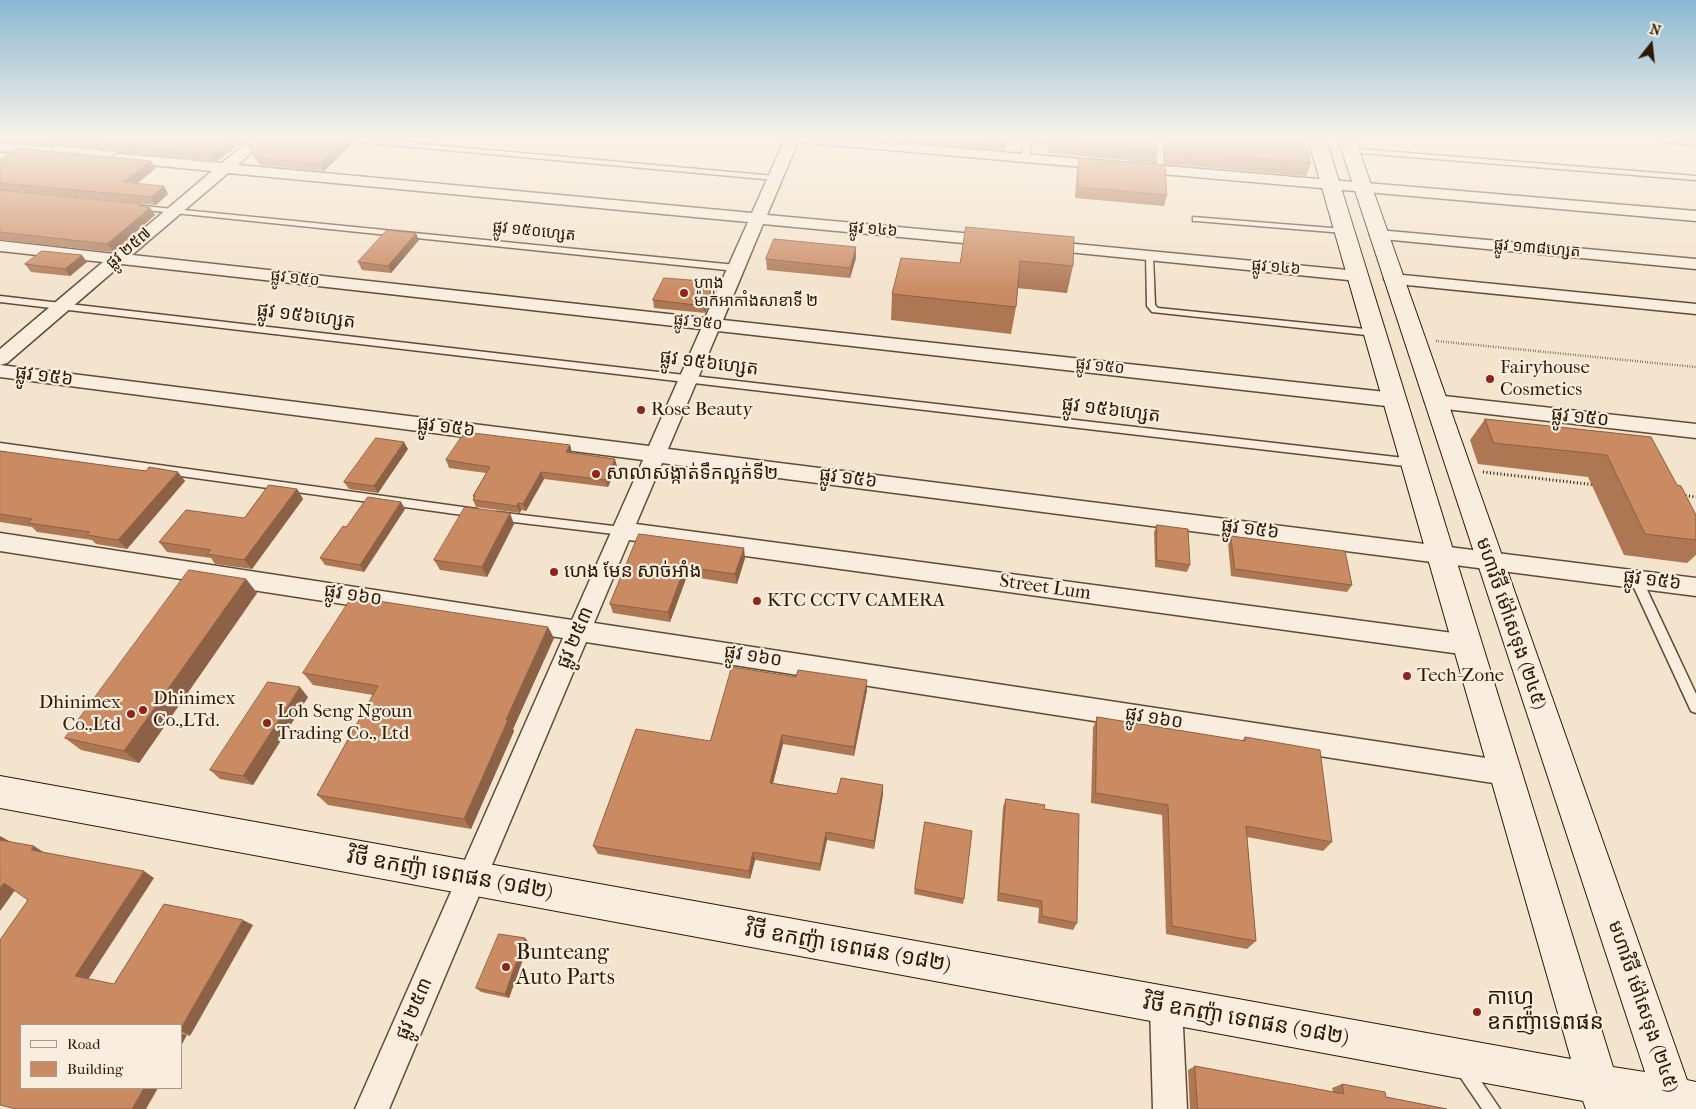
<!DOCTYPE html>
<html>
<head>
<meta charset="utf-8">
<style>
  body { margin:0 }
  #map { position:relative; width:1696px; height:1109px; overflow:hidden; background:#f4e3cd; font-family:"IM FELL French Canon",serif }
  canvas { display:block }
  .legend { position:absolute; left:20px; top:1024px; width:162px; height:65px; box-sizing:border-box; background:#f8edde; border:1px solid #a69986; margin:0; padding:6px 9px; list-style:none; font-size:15px; color:#2c1a02 }
  .legend li { display:flex; align-items:center; gap:10px; height:25px }
  .legend b { width:25px; border:1px solid #a69986 }
  .north { position:absolute; left:1626px; top:20px; width:50px; height:50px; -webkit-text-stroke:4px #f8edde; paint-order:stroke; rotate:16deg; font-size:14px; font-weight:700; line-height:20px; text-align:center; color:#2c1a02 }
  .north::after { content:''; display:block; margin:auto; width:18px; height:22px; background:#2c1a02; clip-path:polygon(50% 0,100% 100%,50% 72%,0 100%) }
</style>
</head>
<body>
<div id="map">
<canvas width="1696" height="1109"></canvas>
<ul class="legend">
<li><b style="height:6px;background:#f8edde"></b>Road</li>
<li><b style="height:14px;background:#ca8a62"></b>Building</li>
</ul>
<div class="north">N</div>
</div>
<script>
const ctx = document.querySelector('canvas').getContext('2d');
ctx.lineJoin = 'round';
function stroke(path, color, width, dash) {
  ctx.strokeStyle = color;
  ctx.lineWidth = width;
  ctx.lineCap = dash ? 'butt' : 'round';
  ctx.setLineDash(dash || []);
  ctx.stroke(path);
}
function fill(path, color) {
  ctx.fillStyle = color;
  ctx.fill(path, 'evenodd');
}
function write(font, color, halo, rows, align = 'center') {
  ctx.font = font + ' "IM FELL French Canon","Noto Sans Khmer",serif';
  ctx.lineWidth = 4.5;
  ctx.setLineDash([]);
  ctx.textBaseline = 'middle';
  ctx.strokeStyle = halo;
  ctx.fillStyle = color;
  for (const [text, x, y, turn = 0] of rows) {
    ctx.save();
    ctx.translate(x, y);
    ctx.rotate((+turn || 0) * Math.PI / 180);
    ctx.textAlign = isNaN(turn) ? turn : align;
    if (halo) ctx.strokeText(text, 0, 0);
    ctx.fillText(text, 0, 0);
    ctx.restore();
  }
}
const pathFar1 = new Path2D(`
  M 1436,341 L 1696,367`);
const path = new Path2D(`
  M 1483,472 L 1596,485
  M 1682,495 L 1696,497`);
const lane = new Path2D(`
  M 343,139 L 367,139 L 775,176 L 779,178 L 775,180 L 347,141 Z
  M 1024,139 L 1032,139 L 1029,158 L 1025,160 L 1021,158 Z
  M 1155,139 L 1162,139 L 1165,170 L 1161,172 L 1157,170 Z
  M 1346,148 L 1696,176 L 1696,180 L 1349,152 L 1346,152 Z
  M 133,205 L 736,265 L 740,268 L 736,271 L 136,209 L 133,209 Z
  M 1193,217 L 1344,229 L 1348,231 L 1344,233 L 1196,221 L 1193,221 Z
  M 1146,254 L 1152,254 L 1153,256 L 1155,305 L 1158,308 L 1375,330 L 1380,333 L 1375,336 L 1152,312 L 1147,306 Z
  M 0,296 L 1413,459 L 1418,463 L 1413,467 L 0,302 Z
  M 0,443 L 477,509 L 482,513 L 477,517 L 0,451 Z
  M 497,512 L 622,527 L 628,531 L 622,535 L 497,520 L 492,516 Z
  M 1636,574 L 1640,576 L 1642,579 L 1696,694 L 1696,713 L 1691,711 L 1630,579 L 1632,576 Z
  M 1462,1060 L 1468,1062 L 1500,1109 L 1482,1109 L 1454,1068 L 1456,1062 Z`);
const street = new Path2D(`
  M 251,139 L 266,139 L 238,165 L 752,213 L 785,139 L 847,139 L 1696,211 L 1696,221 L 798,142 L 767,215 L 995,236 L 1001,238 L 1003,241 L 1001,244 L 995,246 L 763,224 L 723,320 L 1395,393 L 1402,395 L 1405,400 L 1402,405 L 1395,407 L 718,331 L 668,449 L 1696,578 L 1696,596 L 662,463 L 636,524 L 1468,635 L 1477,638 L 1480,645 L 1477,652 L 1468,655 L 629,540 L 594,623 L 1506,761 L 1515,764 L 1519,773 L 1515,782 L 1506,785 L 586,642 L 389,1109 L 355,1109 L 563,638 L 0,551 L 0,533 L 572,620 L 643,460 L 0,377 L 0,349 L 103,262 L 0,251 L 0,241 L 114,254 L 212,171 L 120,162 L 115,161 L 113,158 L 115,155 L 120,154 L 222,163 ZM 228,173 L 748,222 L 705,318 L 132,255 ZM 122,264 L 701,329 L 649,446 L 0,365 L 7,363 Z
  M 1658,139 L 1696,139 L 1696,145 L 1660,142 Z
  M 0,143 L 46,147 L 51,148 L 53,151 L 51,154 L 46,155 L 0,151 Z
  M 1378,230 L 1696,259 L 1696,269 L 1372,238 L 1370,235 L 1372,232 Z
  M 1044,241 L 1358,271 L 1364,272 L 1367,276 L 1364,280 L 1358,281 L 1038,249 L 1036,246 L 1038,243 Z
  M 1393,274 L 1696,304 L 1696,314 L 1387,283 L 1384,279 L 1387,275 Z
  M 1435,395 L 1696,424 L 1696,438 L 1428,407 L 1425,402 L 1428,397 Z
  M 1166,990 L 1177,995 L 1182,1006 L 1187,1109 L 1153,1109 L 1150,1006 L 1155,995 Z`);
const secondary = new Path2D(`
  M 1308,139 L 1326,139 L 1613,1067 L 1645,1072 L 1338,139 L 1355,139 L 1687,1080 L 1696,1082 L 1696,1109 L 1586,1109 L 1583,1101 L 0,808 L 0,776 L 1571,1059 Z`);
const wall = new Path2D(`
  M 0,139 L 249,139 L 244,143 L 243,141 L 216,162 L 0,141 Z
  M 257,139 L 351,139 L 353,143 L 324,171 L 260,165 L 252,154 L 248,146 Z
  M 850,139 L 1007,139 L 1005,151 Z
  M 1013,139 L 1023,139 L 1022,143 L 1012,142 Z
  M 1032,139 L 1157,139 L 1158,151 L 1155,163 L 1048,153 L 1049,145 L 1033,144 Z
  M 1164,139 L 1304,139 L 1311,163 L 1306,176 L 1166,164 Z
  M 1079,158 L 1167,195 L 1164,206 L 1075,198 L 1077,168 Z
  M 0,160 L 151,161 L 156,168 L 137,184 L 164,186 L 168,194 L 156,205 L 5,190 L 150,208 L 155,215 L 113,252 L 0,240 Z
  M 966,227 L 1073,266 L 1067,293 L 1017,288 L 1016,307 L 1011,334 L 891,320 L 892,294 L 960,263 Z
  M 419,240 L 391,273 L 362,270 L 358,262 Z
  M 856,247 L 856,258 L 850,278 L 767,270 L 766,259 Z
  M 87,262 L 70,276 L 31,272 L 25,264 Z
  M 715,282 L 716,290 L 705,313 L 654,308 L 653,300 Z
  M 1485,419 L 1651,437 L 1677,485 L 1696,515 L 1696,555 L 1687,563 L 1624,555 L 1588,477 L 1478,464 L 1470,440 Z
  M 570,445 L 572,453 L 617,466 L 608,487 L 544,479 L 526,511 L 521,510 L 520,513 L 476,507 L 473,500 L 474,498 L 473,496 L 486,473 L 449,468 L 446,460 Z
  M 408,449 L 378,493 L 349,489 L 344,482 Z
  M 0,451 L 185,481 L 127,549 L 96,544 L 92,540 L 37,532 L 32,527 L 0,522 Z
  M 297,489 L 303,499 L 252,569 L 215,564 L 211,558 L 167,552 L 159,542 L 244,518 Z
  M 401,502 L 405,509 L 364,572 L 325,565 L 320,558 Z
  M 514,524 L 487,577 L 440,570 L 434,560 Z
  M 1157,525 L 1190,565 L 1187,572 L 1155,567 L 1154,532 Z
  M 639,534 L 745,558 L 737,584 L 687,576 L 670,622 L 613,613 L 610,604 Z
  M 1231,536 L 1352,585 L 1347,592 L 1231,576 L 1228,543 Z
  M 246,579 L 257,593 L 139,763 L 81,750 L 65,738 Z
  M 554,638 L 513,729 L 514,731 L 471,829 L 328,805 L 317,795 L 373,695 L 313,685 L 303,673 Z
  M 796,677 L 867,690 L 854,756 L 783,744 L 773,783 L 837,794 L 883,785 L 883,794 L 874,849 L 827,840 L 820,871 L 755,860 L 750,879 L 598,854 L 593,846 L 710,741 Z
  M 308,697 L 253,785 L 220,779 L 210,770 Z
  M 1097,717 L 1242,741 L 1245,737 L 1332,842 L 1323,851 L 1247,837 L 1256,941 L 1247,949 L 1166,934 L 1162,815 L 1091,803 L 1093,728 Z
  M 1006,799 L 1044,809 L 1077,923 L 1073,930 L 1038,923 L 1039,908 L 997,901 L 1003,807 Z
  M 925,822 L 964,899 L 963,904 L 914,894 Z
  M 529,943 L 509,998 L 481,992 L 476,988 Z
  M 1195,1066 L 1333,1092 L 1332,1088 L 1342,1084 L 1386,1097 L 1447,1109 L 1190,1109 L 1188,1070 Z`);
const shadedWall = new Path2D(`
  M 232,139 L 241,139 L 243,141 L 216,162 L 212,154 Z
  M 242,139 L 249,139 L 244,143 Z
  M 346,139 L 351,139 L 353,143 L 324,171 L 320,164 Z
  M 151,161 L 156,168 L 128,190 L 123,182 Z
  M 164,186 L 168,194 L 156,205 L 151,197 Z
  M 142,204 L 146,211 L 150,208 L 155,215 L 113,252 L 107,244 Z
  M 416,233 L 419,240 L 391,273 L 388,266 Z
  M 856,247 L 856,258 L 850,278 L 850,268 Z
  M 82,255 L 87,262 L 70,276 L 65,269 Z
  M 715,282 L 716,290 L 705,313 L 704,306 Z
  M 404,442 L 408,449 L 378,493 L 374,486 Z
  M 570,445 L 572,453 L 568,460 L 566,452 Z
  M 615,459 L 617,466 L 608,487 L 605,480 Z
  M 178,472 L 185,481 L 127,549 L 118,540 Z
  M 541,472 L 544,479 L 526,511 L 523,504 Z
  M 297,489 L 303,499 L 252,569 L 244,560 Z
  M 401,502 L 405,509 L 364,572 L 360,565 Z
  M 518,503 L 521,510 L 520,513 L 517,506 Z
  M 510,513 L 514,524 L 487,577 L 482,567 Z
  M 744,548 L 745,558 L 737,584 L 735,574 Z
  M 685,567 L 687,576 L 670,622 L 668,612 Z
  M 246,579 L 257,593 L 139,763 L 124,751 Z
  M 548,627 L 554,638 L 513,729 L 514,731 L 471,829 L 464,819 L 506,720 Z
  M 867,680 L 867,690 L 854,756 L 854,747 Z
  M 300,687 L 308,697 L 253,785 L 243,776 Z
  M 782,735 L 783,744 L 771,791 L 770,783 Z
  M 883,785 L 883,794 L 874,849 L 874,841 Z
  M 826,832 L 827,840 L 820,871 L 820,864 Z
  M 0,836 L 11,842 L 0,842 Z
  M 34,846 L 45,853 L 31,850 Z
  M 753,852 L 755,860 L 750,879 L 749,871 Z
  M 144,871 L 154,878 L 87,981 L 75,976 Z
  M 4,883 L 16,889 L 0,911 L 0,888 Z
  M 243,920 L 253,925 L 190,1036 L 181,1032 L 181,1028 Z
  M 525,938 L 529,943 L 509,998 L 505,994 Z
  M 181,1033 L 187,1035 L 181,1046 Z
  M 144,1088 L 158,1088 L 146,1109 L 132,1109 Z`);
const building = new Path2D(`
  M 49,139 L 232,139 L 212,154 Z
  M 257,139 L 346,139 L 320,164 L 256,158 L 248,146 Z
  M 984,139 L 1007,139 L 1007,140 Z
  M 1051,139 L 1157,139 L 1158,151 L 1050,141 Z
  M 1168,139 L 1304,139 L 1311,163 L 1170,151 Z
  M 18,148 L 151,161 L 123,182 L 164,186 L 151,197 L 0,183 L 0,160 Z
  M 1079,158 L 1165,165 L 1167,195 L 1078,187 Z
  M 0,190 L 142,204 L 139,206 L 150,208 L 107,244 L 0,232 Z
  M 966,227 L 1074,237 L 1073,266 L 1020,261 L 1016,307 L 892,294 L 901,258 L 960,263 Z
  M 387,230 L 416,233 L 388,266 L 358,262 Z
  M 774,239 L 856,247 L 850,268 L 766,259 Z
  M 42,251 L 82,255 L 65,269 L 25,264 Z
  M 664,278 L 715,282 L 704,306 L 653,300 Z
  M 1485,419 L 1651,437 L 1677,485 L 1681,486 L 1696,515 L 1696,540 L 1645,534 L 1607,455 L 1494,443 Z
  M 465,432 L 570,445 L 566,452 L 615,459 L 605,480 L 541,472 L 523,504 L 518,503 L 517,506 L 473,500 L 475,496 L 473,496 L 490,467 L 446,460 Z
  M 376,438 L 404,442 L 374,486 L 344,482 Z
  M 0,451 L 146,471 L 149,467 L 178,472 L 118,540 L 87,535 L 90,532 L 28,523 L 32,519 L 0,514 Z
  M 269,485 L 297,489 L 244,560 L 207,554 L 211,550 L 159,542 L 186,510 L 244,518 Z
  M 368,497 L 401,502 L 360,565 L 320,558 L 343,526 L 346,527 Z
  M 465,507 L 510,513 L 482,567 L 434,560 Z
  M 1157,525 L 1188,529 L 1190,565 L 1157,560 Z
  M 639,534 L 744,548 L 735,574 L 685,567 L 668,612 L 610,604 Z
  M 1231,536 L 1345,551 L 1352,585 L 1235,569 Z
  M 189,570 L 246,579 L 124,751 L 65,738 Z
  M 352,597 L 548,627 L 506,720 L 508,720 L 464,819 L 317,795 L 378,686 L 303,673 Z
  M 732,667 L 796,677 L 798,670 L 867,680 L 854,747 L 782,735 L 770,783 L 837,794 L 841,778 L 883,785 L 874,841 L 826,832 L 820,864 L 753,852 L 749,871 L 593,846 L 636,729 L 710,741 Z
  M 268,682 L 300,687 L 243,776 L 210,770 Z
  M 1097,717 L 1245,741 L 1245,737 L 1320,750 L 1332,842 L 1246,826 L 1256,941 L 1172,926 L 1168,805 L 1096,793 Z
  M 1006,799 L 1045,805 L 1044,809 L 1079,814 L 1077,923 L 1042,916 L 1042,901 L 999,893 Z
  M 925,822 L 972,831 L 964,899 L 915,889 Z
  M 0,840 L 34,846 L 31,850 L 144,871 L 75,976 L 114,984 L 164,904 L 243,920 L 181,1028 L 181,1025 L 21,1025 L 21,1088 L 144,1088 L 132,1109 L 16,1109 L 0,1105 L 0,940 L 28,900 L 4,883 L 0,888 Z
  M 499,934 L 525,938 L 505,994 L 476,988 Z
  M 1195,1066 L 1344,1094 L 1342,1084 L 1385,1092 L 1386,1097 L 1447,1109 L 1198,1109 Z`);
const markers = [
  [684,293,5,"#8f2418"],
  [1490,379,5,"#8f2418"],
  [641,410,5,"#8f2418"],
  [596,474,5,"#8f2418"],
  [554,572,5,"#8f2418"],
  [757,601,5,"#8f2418"],
  [1407,676,5,"#8f2418"],
  [143,710,5,"#8f2418"],
  [131,714,5,"#8f2418"],
  [267,723,5,"#8f2418"],
  [506,967,5,"#8f2418"],
  [1477,1012,5,"#8f2418"]
];
const farStreetnames = [
  ["ផ្លូវ ១៤៦",873,230,5],
  ["ផ្លូវ ១៥០ហ្សេត",534,232,6],
  ["ផ្លូវ ២៥៧",129,249,-41],
  ["ផ្លូវ ១៣៨ហ្សេត",1537,249,5],
  ["ផ្លូវ ១៤៦",1276,268,5],
  ["ផ្លូវ ១៥០",295,279,6],
  ["ផ្លូវ ១៥០",698,323,6],
  ["ផ្លូវ ១៥០",1100,367,6]
];
const farPoinames = [
  ["ហាង",694,284],
  ["ម៉ាក់អាកាំងសាខាទី ២",694,302]
];
const streetNames = [
  ["ផ្លូវ ១៥៦ហ្សេត",306,317,7],
  ["ផ្លូវ ១៥៦ហ្សេត",709,364,7],
  ["ផ្លូវ ១៥៦",44,377,7],
  ["ផ្លូវ ១៥៦ហ្សេត",1111,411,7],
  ["ផ្លូវ ១៥០",1580,418,6],
  ["ផ្លូវ ១៥៦",446,428,7],
  ["ផ្លូវ ១៥៦",848,479,7],
  ["ផ្លូវ ១៥៦",1250,530,7],
  ["ផ្លូវ ១៥៦",1652,581,7],
  ["Street Lum",1045,588,8],
  ["ផ្លូវ ១៦០",353,596,9],
  ["មហាវិថី ម៉ៅសេទុង (២៤៥)",1510,624,71],
  ["ផ្លូវ ២៥៣",576,638,-67],
  ["ផ្លូវ ១៦០",753,657,9],
  ["ផ្លូវ ១៦០",1154,719,9],
  ["មហាវិថី ម៉ៅសេទុង (២៤៥)",1642,1007,71],
  ["ផ្លូវ ២៥៣",415,1009,-67]
];
const poiNames = [
  ["Fairyhouse",1500,368],
  ["Cosmetics",1500,390],
  ["Rose Beauty",651,410],
  ["សាលាសង្កាត់ទឹកល្អក់ទី២",606,474],
  ["ហេង មែន សាច់អាំង",564,572],
  ["KTC CCTV CAMERA",767,601],
  ["Tech-Zone",1417,676],
  ["Dhinimex",153,699],
  ["Co.,LTd.",153,721],
  ["Dhinimex",121,703,"right"],
  ["Co.,Ltd",121,725,"right"],
  ["Loh Seng Ngoun",277,712],
  ["Trading Co., Ltd",277,734]
];
const nearStreetnames = [
  ["វិថី ឧកញ៉ា ទេពផន (១៨២)",450,875,10],
  ["វិថី ឧកញ៉ា ទេពផន (១៨២)",848,948,10],
  ["វិថី ឧកញ៉ា ទេពផន (១៨២)",1246,1021,10]
];
const nearPoinames = [
  ["Bunteang",516,954],
  ["Auto Parts",516,979],
  ["កាហ្វេ",1487,999],
  ["ឧកញ៉ាទេពផន",1487,1024]
];
stroke(lane, '#5e4c35', 3);
stroke(street, '#5e4c35', 3);
stroke(secondary, '#2c1a02', 2);
stroke(pathFar1, '#2c1a02', 2.5, [0.5, 2]);
stroke(path, '#2c1a02', 3, [1, 2.5]);
fill(lane, '#f8edde');
fill(street, '#f8edde');
fill(secondary, '#f8edde');
fill(wall, '#ae7754');
fill(shadedWall, '#8d6145');
fill(building, '#ca8a62');
stroke(building, '#8d6145', 1);
const sky = ctx.createLinearGradient(0, 0, 0, 294);
sky.addColorStop(0, '#8ab8d2');
sky.addColorStop(0.47, '#faf2e8');
sky.addColorStop(1, '#faf2e800');
ctx.fillStyle = sky;
ctx.fillRect(0, 0, 1696, 294);
for (const [x, y, r, color] of markers) {
  const dot = new Path2D();
  dot.arc(x, y, r, 0, 2 * Math.PI);
  ctx.fillStyle = color;
  ctx.fill(dot);
  stroke(dot, '#f8edde', 2);
}
write('16px', '#2c1a02', '#f8edde', farStreetnames);
write('16px', '#2c1a02', '#f8edde', farPoinames, 'left');
write('19px', '#2c1a02', '#f8edde', streetNames);
write('19px', '#2c1a02', '#f8edde', poiNames, 'left');
write('22px', '#2c1a02', '#f8edde', nearStreetnames);
write('22px', '#2c1a02', '#f8edde', nearPoinames, 'left');
</script>
</body>
</html>
